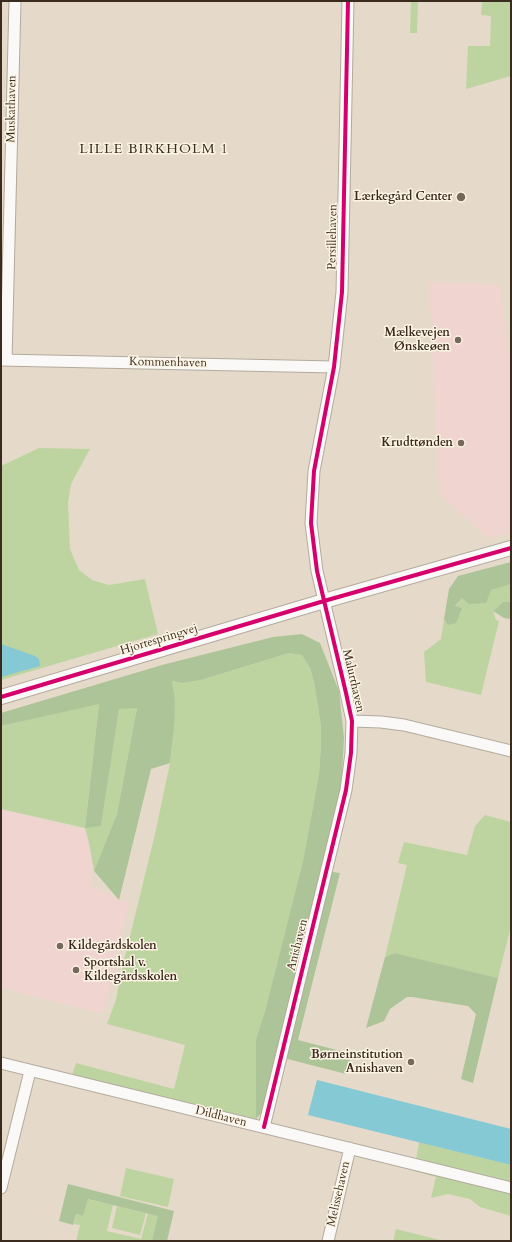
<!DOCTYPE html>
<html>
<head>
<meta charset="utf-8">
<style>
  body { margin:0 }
  #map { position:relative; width:512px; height:1242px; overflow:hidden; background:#e5dac9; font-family:Cardo,serif }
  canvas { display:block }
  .frame { position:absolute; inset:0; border:2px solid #3b2a1e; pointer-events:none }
</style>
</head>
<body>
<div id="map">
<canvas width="512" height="1242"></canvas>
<div class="frame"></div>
</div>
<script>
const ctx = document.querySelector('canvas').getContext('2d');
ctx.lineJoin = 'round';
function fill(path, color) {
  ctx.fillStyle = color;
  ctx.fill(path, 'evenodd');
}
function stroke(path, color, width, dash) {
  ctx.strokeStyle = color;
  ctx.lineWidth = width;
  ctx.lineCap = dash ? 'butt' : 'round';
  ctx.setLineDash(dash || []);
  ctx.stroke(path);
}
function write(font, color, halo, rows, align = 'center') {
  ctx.font = font + ' Cardo,serif';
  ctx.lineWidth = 3;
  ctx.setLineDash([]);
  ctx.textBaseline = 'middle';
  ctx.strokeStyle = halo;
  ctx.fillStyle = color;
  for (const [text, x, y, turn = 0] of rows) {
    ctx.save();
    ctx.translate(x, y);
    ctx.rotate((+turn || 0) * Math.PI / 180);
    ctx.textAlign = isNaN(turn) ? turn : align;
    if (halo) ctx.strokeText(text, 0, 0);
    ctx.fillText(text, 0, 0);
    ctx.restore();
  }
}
const built = new Path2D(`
  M 429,282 L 500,284 L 511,371 L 511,533 L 489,538 L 439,495 Z
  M 1,809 L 98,833 L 91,886 L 129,903 L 103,1014 L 1,988 Z`);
const green = new Path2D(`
  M 411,1 L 418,1 L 417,33 L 410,33 Z
  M 482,1 L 511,1 L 511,76 L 466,89 L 468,46 L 490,46 L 491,16 L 481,15 Z
  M 39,448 L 90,449 L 71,484 L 68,503 L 70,549 L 79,570 L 92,580 L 109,585 L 145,579 L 158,634 L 1,680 L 1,466 Z
  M 511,584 L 511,602 L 503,602 L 493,611 L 496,620 L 499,621 L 481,695 L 426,682 L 424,652 L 441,639 L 444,619 L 448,625 L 462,608 L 455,607 L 462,598 Z
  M 289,653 L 302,655 L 310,668 L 314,682 L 321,726 L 321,746 L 319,774 L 303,861 L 265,1011 L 256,1039 L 256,1119 L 72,1075 L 76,1063 L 174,1089 L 185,1045 L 107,1024 L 116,1000 L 121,973 L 155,834 L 170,763 L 173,737 L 174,693 L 172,681 L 182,683 L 201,680 Z
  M 99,703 L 85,827 L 101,826 L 119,708 L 137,708 L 117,814 L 94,871 L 89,843 L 85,828 L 1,809 L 1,726 Z
  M 485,815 L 511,822 L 511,926 L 498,978 L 395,953 L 385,957 L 407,865 L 398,863 L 404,842 L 467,855 L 475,826 Z
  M 419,1142 L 511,1165 L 511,1216 L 480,1207 L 470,1199 L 448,1194 L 431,1198 L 436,1177 L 414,1171 Z
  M 126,1168 L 174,1179 L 168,1207 L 120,1196 Z
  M 87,1199 L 113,1205 L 107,1231 L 141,1239 L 148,1213 L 159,1216 L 152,1241 L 76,1241 L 80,1225 L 74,1224 L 76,1214 L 83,1216 Z
  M 117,1206 L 146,1213 L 140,1235 L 112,1228 Z
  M 396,1229 L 444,1241 L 393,1241 Z`);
const forest = new Path2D(`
  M 511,562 L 511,584 L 491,590 L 486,603 L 469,604 L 462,598 L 455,606 L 462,608 L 456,623 L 448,625 L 444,619 L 449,589 L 458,576 Z
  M 503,602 L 511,602 L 511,619 L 504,618 L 493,611 Z
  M 302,634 L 320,643 L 339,691 L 344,738 L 341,792 L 320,870 L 340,873 L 298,1040 L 352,1054 L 346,1074 L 276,1056 L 263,1111 L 256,1119 L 256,1039 L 265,1011 L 303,861 L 319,774 L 321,746 L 321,726 L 314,682 L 310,668 L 302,655 L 289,653 L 201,680 L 182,683 L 172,681 C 178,707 173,736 170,763 L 151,769 L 119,900 L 94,871 L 117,814 L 137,708 L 119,709 L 101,826 L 85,828 L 99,704 L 1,726 L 1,713 L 162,665 L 273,637 Z
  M 395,953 L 498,978 L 473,1083 L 461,1079 L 476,1014 L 468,1006 L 412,997 L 407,997 L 390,1009 L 384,1021 L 366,1028 L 385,957 Z
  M 68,1184 L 174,1211 L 167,1241 L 152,1241 L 158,1216 L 88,1199 L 83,1216 L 76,1214 L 73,1225 L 59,1221 Z`);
const water = new Path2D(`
  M 1,644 L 35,656 L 39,659 L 40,666 L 1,677 Z
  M 317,1080 L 511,1129 L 511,1165 L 308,1115 Z`);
const minor = new Path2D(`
  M 1,360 L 334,367
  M 6,360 L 15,1
  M 352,721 L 381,722 L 404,725 L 511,751
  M 1,1063 L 511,1188
  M 264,1127 L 346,790 L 351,753 L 352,721 L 346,693 L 317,571 L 311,523 L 314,471 L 334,367 L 342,292 L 348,1
  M 1,1188 L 30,1071
  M 328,1241 L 350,1148`);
const tertiary = new Path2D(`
  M 1,697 L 324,601 L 511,548`);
const cycleway = new Path2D(`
  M 1,697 L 324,601 L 511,548
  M 264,1127 L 346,790 L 351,753 L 352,721 L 346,693 L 317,571 L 311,523 L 314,471 L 334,367 L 342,292 L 348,1`);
const markers = [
  [461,197,5,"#76685a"],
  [458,340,4,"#76685a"],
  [461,443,4,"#76685a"],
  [60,946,4,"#76685a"],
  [76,970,4,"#76685a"],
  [411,1062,4,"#76685a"]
];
const streetNames = [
  ["Muskathaven",12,109,-89],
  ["Persillehaven",333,237,-89],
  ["Kommenhaven",168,363,1],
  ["Hjortespringvej",159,640,-17],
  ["Malurthaven",353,681,77],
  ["Anishaven",298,945,-76],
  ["Dildhaven",221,1117,14],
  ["Melissehaven",339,1194,-77]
];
const poiNames = [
  ["Lærkegård Center",452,197],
  ["Mælkevejen",450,333],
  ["Ønskeøen",450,347],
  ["Krudttønden",453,443],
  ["Kildegårdskolen",68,946,"left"],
  ["Sportshal v.",84,963,"left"],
  ["Kildegårdsskolen",84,977,"left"],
  ["Børneinstitution",403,1055],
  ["Anishaven",403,1069]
];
const quarterNames = [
  ["LILLE BIRKHOLM 1",154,150]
];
fill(built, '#efd4cf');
fill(green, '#bdd4a1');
fill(forest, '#acc497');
fill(water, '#84c9d4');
stroke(minor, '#b2aa9e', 13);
stroke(tertiary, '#b2aa9e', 16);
stroke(minor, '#fbf9f7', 11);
stroke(tertiary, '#fbf9f7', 14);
stroke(cycleway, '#d6006c', 4);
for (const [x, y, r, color] of markers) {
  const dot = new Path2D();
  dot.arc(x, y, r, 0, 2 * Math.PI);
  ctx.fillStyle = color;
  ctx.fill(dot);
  stroke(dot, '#fcf5e5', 1.5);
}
write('12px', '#3b2a1e', '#fcf5e5', streetNames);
write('bold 12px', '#3b2a1e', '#fcf5e5', poiNames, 'right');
ctx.letterSpacing = '1px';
write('14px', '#3b2a1e', '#fcf5e5', quarterNames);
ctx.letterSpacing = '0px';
</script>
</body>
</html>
